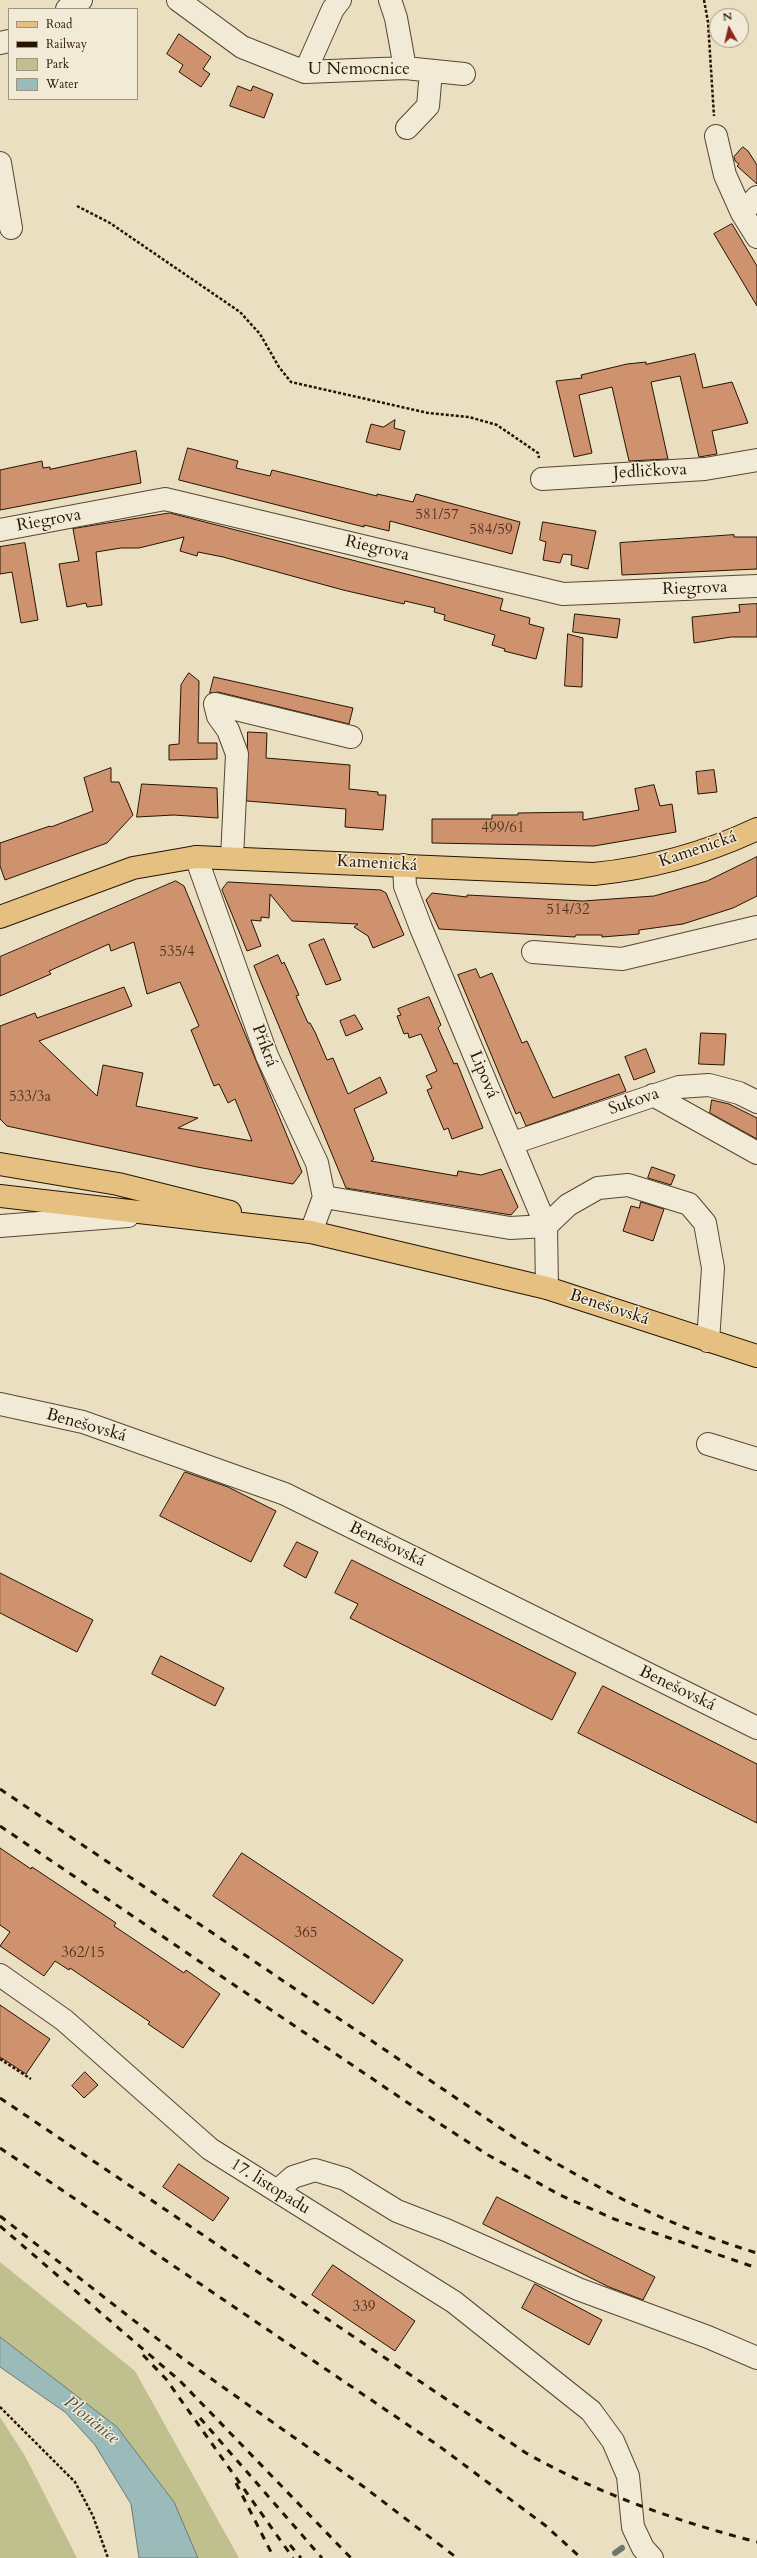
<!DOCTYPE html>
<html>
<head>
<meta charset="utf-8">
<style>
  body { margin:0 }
  #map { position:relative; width:757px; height:2558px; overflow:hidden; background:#eadfc0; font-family:Cardo,serif }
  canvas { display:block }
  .legend { position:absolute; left:8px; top:8px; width:130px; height:92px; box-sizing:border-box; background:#f1ead6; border:1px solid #a09481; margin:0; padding:5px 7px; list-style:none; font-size:12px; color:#271301 }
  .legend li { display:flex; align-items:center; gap:8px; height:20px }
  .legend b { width:20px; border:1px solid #a09481 }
  .north { position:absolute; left:709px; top:8px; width:40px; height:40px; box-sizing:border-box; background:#f1ead6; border:1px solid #a09481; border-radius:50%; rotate:352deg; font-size:11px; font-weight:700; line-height:16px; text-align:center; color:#271301 }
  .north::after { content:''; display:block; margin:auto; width:14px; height:18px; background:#8f2418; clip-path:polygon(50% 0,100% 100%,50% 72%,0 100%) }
</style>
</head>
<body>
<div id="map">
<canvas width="757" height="2558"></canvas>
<ul class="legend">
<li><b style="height:5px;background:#e5c080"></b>Road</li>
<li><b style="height:5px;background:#271301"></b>Railway</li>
<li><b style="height:11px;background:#bfc08d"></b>Park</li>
<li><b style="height:11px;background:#9abbba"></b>Water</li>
</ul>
<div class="north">N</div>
</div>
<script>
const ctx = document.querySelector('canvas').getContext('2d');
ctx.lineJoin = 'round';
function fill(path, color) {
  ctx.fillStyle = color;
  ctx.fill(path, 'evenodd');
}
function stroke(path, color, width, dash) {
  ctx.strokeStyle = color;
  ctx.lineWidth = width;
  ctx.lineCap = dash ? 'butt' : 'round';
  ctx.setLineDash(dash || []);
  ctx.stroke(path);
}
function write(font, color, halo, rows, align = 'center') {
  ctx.font = font + ' Cardo,serif';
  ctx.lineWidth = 3;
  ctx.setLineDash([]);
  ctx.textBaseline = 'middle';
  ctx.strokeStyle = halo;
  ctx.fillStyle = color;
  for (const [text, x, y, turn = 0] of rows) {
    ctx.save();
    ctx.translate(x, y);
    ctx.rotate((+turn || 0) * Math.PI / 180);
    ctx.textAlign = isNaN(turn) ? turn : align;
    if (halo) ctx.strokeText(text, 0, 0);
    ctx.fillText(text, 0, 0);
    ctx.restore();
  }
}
const green = new Path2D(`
  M 0,2262 L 135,2371 L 239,2558 L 198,2558 L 174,2502 L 117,2427 L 0,2337 Z
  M 0,2417 L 25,2456 L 77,2558 L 0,2558 Z`);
const water = new Path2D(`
  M 0,2337 L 117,2427 L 174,2502 L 198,2558 L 139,2558 L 131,2504 L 95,2445 L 65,2412 L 0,2367 Z`);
const stream = new Path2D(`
  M 615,2553 L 622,2548`);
const building = new Path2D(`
  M 179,34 L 211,57 L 203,69 L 210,74 L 201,87 L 179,72 L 183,65 L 167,54 Z
  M 238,86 L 251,91 L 253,86 L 273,94 L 264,118 L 230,106 Z
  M 743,147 L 748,151 L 757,165 L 757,184 L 737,166 L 739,164 L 735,161 L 734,157 Z
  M 732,224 L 757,266 L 757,306 L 714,234 Z
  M 695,354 L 703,388 L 732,382 L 748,423 L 712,431 L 717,454 L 699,457 L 680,376 L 651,382 L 668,459 L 629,461 L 612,387 L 579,395 L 592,453 L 574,457 L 556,381 L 582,378 L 581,375 L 627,364 L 646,362 L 646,364 Z
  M 395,420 L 394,428 L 405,431 L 400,450 L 366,442 L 371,424 L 383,427 Z
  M 188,448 L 238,461 L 236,468 L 270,476 L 272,470 L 377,496 L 377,494 L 413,502 L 416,494 L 520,522 L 512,554 L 390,521 L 389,531 L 364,525 L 364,527 L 179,480 Z
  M 136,451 L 141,483 L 0,510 L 0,470 L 42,461 L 43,468 L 50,467 L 50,469 Z
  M 170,513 L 503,599 L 500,610 L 530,618 L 529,624 L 544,628 L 536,659 L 504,651 L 505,649 L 492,645 L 495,635 L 444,620 L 445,615 L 434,612 L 435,608 L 405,601 L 404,604 L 343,590 L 223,557 L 198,552 L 197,556 L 180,551 L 184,537 L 139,548 L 121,548 L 96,552 L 102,605 L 87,607 L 86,603 L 67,607 L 59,564 L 79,561 L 73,529 Z
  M 543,522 L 596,531 L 588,569 L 571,565 L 572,555 L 563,554 L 560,563 L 543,560 L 546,542 L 540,540 Z
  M 734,535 L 734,537 L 757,537 L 757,569 L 622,575 L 620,543 Z
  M 25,543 L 38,620 L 21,623 L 12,572 L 0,574 L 0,547 Z
  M 757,604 L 757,637 L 731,637 L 694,643 L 692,617 L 740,612 L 739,605 Z
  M 575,614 L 620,619 L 617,638 L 573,632 Z
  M 568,634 L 583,638 L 582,687 L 565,686 Z
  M 189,673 L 199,681 L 198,743 L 217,743 L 217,759 L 169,760 L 169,745 L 179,744 L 181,685 Z
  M 214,677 L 353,708 L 349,724 L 218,692 L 210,693 Z
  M 248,732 L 267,733 L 266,758 L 350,765 L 349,789 L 378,792 L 378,795 L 386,795 L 383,830 L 345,827 L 346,809 L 247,801 Z
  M 111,768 L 111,782 L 119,782 L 133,815 L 107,843 L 5,880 L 0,866 L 0,843 L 50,826 L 51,827 L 93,811 L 84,778 Z
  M 714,770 L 717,792 L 698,794 L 696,772 Z
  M 142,784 L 217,788 L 218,818 L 174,815 L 137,817 Z
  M 654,785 L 660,806 L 672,804 L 676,832 L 594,846 L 432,843 L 432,819 L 492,819 L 492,815 L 518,815 L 518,813 L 583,812 L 583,820 L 639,810 L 635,789 Z
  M 757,857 L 757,896 L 733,908 L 683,924 L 639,930 L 639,934 L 602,937 L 602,935 L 576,935 L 575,937 L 439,929 L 426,900 L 432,893 L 467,897 L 467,895 L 583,901 L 654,896 L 707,881 Z
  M 176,881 L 184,886 L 302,1172 L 293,1184 L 197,1167 L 7,1126 L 0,1119 L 0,1026 L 35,1013 L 37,1018 L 124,987 L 132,1006 L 39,1041 L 97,1096 L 103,1065 L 143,1073 L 136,1106 L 198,1118 L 178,1128 L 252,1141 L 235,1099 L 228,1103 L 219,1084 L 214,1086 L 191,1030 L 199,1026 L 180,982 L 147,994 L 134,942 L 111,951 L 109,944 L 49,971 L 51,974 L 0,996 L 0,957 Z
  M 228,882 L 381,890 L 386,893 L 404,935 L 373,948 L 368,936 L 354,927 L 358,924 L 292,921 L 270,894 L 269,918 L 261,917 L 261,921 L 251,920 L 261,946 L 247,951 L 222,890 Z
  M 324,939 L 341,980 L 326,985 L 309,945 Z
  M 278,955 L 282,964 L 284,962 L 299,995 L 296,996 L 308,1023 L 310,1023 L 315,1032 L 327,1060 L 333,1058 L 348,1094 L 380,1077 L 387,1093 L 354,1109 L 374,1159 L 371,1161 L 457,1176 L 458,1171 L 481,1175 L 501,1169 L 518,1207 L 511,1215 L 346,1188 L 254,966 Z
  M 476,969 L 480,978 L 492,973 L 522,1043 L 527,1041 L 553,1098 L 619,1074 L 626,1091 L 526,1126 L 520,1112 L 516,1114 L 458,975 Z
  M 429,997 L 441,1025 L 438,1028 L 454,1064 L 457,1063 L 483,1128 L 452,1139 L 448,1128 L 444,1130 L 427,1090 L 432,1088 L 426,1076 L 437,1071 L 421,1034 L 409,1038 L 408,1033 L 404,1034 L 397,1016 L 401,1015 L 398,1009 Z
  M 355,1015 L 363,1029 L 346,1036 L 340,1021 Z
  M 701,1033 L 726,1034 L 724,1065 L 699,1064 Z
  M 646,1049 L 655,1072 L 634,1080 L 625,1057 Z
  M 712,1100 L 729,1104 L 757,1118 L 757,1139 L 710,1113 Z
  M 652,1167 L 675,1175 L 671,1185 L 648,1178 Z
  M 641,1202 L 664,1209 L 653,1241 L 623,1231 L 631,1206 L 639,1208 Z
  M 185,1472 L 228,1487 L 276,1511 L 251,1562 L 160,1516 Z
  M 297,1542 L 318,1552 L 306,1578 L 284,1566 Z
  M 352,1560 L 576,1673 L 552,1720 L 350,1618 L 358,1604 L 335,1593 Z
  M 0,1573 L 93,1620 L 77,1652 L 0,1613 Z
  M 161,1656 L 224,1688 L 215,1706 L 152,1674 Z
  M 603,1686 L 757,1764 L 757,1823 L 578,1733 Z
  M 0,1848 L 31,1869 L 32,1867 L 116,1923 L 114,1926 L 184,1973 L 186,1970 L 220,1994 L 183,2048 L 148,2024 L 150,2022 L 70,1968 L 69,1970 L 55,1961 L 44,1976 L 0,1946 L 10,1932 L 0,1925 Z
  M 242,1853 L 403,1960 L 373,2004 L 213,1896 Z
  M 0,2005 L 50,2039 L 26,2074 L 0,2057 Z
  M 85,2072 L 98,2085 L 84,2098 L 72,2086 Z
  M 179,2164 L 229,2198 L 213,2221 L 163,2187 Z
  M 497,2197 L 655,2277 L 643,2300 L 609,2287 L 483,2224 Z
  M 333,2265 L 415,2321 L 395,2351 L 312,2295 Z
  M 535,2284 L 602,2320 L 589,2345 L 522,2308 Z`);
const path = new Path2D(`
  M 704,0 L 708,22 L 714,116
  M 77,206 L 110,223 L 240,312 L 260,334 L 279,367 L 291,382 L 428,413 L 469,417 L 497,425 L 538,453 L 539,458
  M 0,2059 L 31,2079
  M 0,2407 L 75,2482 L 93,2516 L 108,2558`);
const minor = new Path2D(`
  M 178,0 L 242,47 L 305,72 L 405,68 L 464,74
  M 390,0 L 396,18 L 405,68
  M 67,9 L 81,0
  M 0,43 L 9,41
  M 305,72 L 333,9 L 340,0
  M 407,128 L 428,106 L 431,71
  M 716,136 L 725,175 L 742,213
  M 0,163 L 11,228
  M 757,197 L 742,213 L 757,237
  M 542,479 L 705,469 L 757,460
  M 0,530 L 165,499 L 563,594 L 757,586
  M 196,857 L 267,1056 L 317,1163 L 324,1197 L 311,1232
  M 232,858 L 237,754 L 228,730 L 218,716 L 215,704 L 351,737
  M 404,865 L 405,886 L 421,928 L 546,1226 L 547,1288
  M 533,952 L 622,959 L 757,927
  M 653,1095 L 757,1153
  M 513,1143 L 679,1087 L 709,1085 L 739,1093 L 757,1102
  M 324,1197 L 510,1228 L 546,1226 L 568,1205 L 598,1188 L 628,1185 L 689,1204 L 705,1223 L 713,1268 L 708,1341
  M 0,1226 L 128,1216
  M 0,1404 L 83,1422 L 285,1494 L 757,1728
  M 708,1444 L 757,1459
  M 0,1975 L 64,2020 L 210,2149 L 454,2302 L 591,2411 L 613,2441 L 628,2476 L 633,2527 L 643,2548 L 652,2558
  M 277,2191 L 293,2177 L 315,2170 L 345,2179 L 397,2211 L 446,2230 L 578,2289 L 708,2337 L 757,2358`);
const major = new Path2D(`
  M 0,917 L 133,868 L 196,857 L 594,874 C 652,868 704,854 757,829
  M 0,1164 L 118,1184 L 230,1212
  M 0,1196 L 311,1232 L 547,1288 L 757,1356`);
const rail = new Path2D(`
  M 0,1789 L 521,2142 C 597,2189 671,2227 757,2253
  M 0,1826 L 414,2107 L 488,2155 L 560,2195 L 614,2219 L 757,2268
  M 0,2098 L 526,2453 C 599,2494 676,2521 757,2542
  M 0,2148 L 439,2446 L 546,2526 L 581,2558
  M 0,2216 L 182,2358 L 364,2487 L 457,2558
  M 0,2226 L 180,2381 L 351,2558
  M 143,2355 L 166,2379 L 293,2558
  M 200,2418 L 322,2558
  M 236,2483 L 274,2558
  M 290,2545 L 301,2558`);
const numberNames = [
  ["581/57",437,516],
  ["584/59",491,531],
  ["499/61",503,829],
  ["514/32",568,911],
  ["535/4",177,953],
  ["533/3a",30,1098],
  ["365",306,1934],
  ["362/15",83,1954],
  ["339",364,2308]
];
const streetNames = [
  ["U Nemocnice",359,70],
  ["Jedličkova",650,472,-3],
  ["Riegrova",49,521,-10],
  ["Riegrova",377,549,13],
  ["Riegrova",695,589,-2],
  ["Kamenická",698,850,-19],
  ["Kamenická",377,864,3],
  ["Příkrá",264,1046,69],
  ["Lipová",483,1075,67],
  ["Sukova",634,1102,-19],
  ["Benešovská",609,1308,18],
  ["Benešovská",86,1426,16],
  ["Benešovská",387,1545,26],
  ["Benešovská",677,1689,26],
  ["17. listopadu",270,2187,32]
];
const waterNames = [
  ["Ploučnice",91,2421,39]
];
fill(green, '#bfc08d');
fill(water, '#9abbba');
stroke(water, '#6c7870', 1);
stroke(stream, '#6c7870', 6);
fill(building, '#cf926e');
stroke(building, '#271301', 1);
stroke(minor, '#584631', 24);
stroke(major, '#271301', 24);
stroke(path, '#271301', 2.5, [3, 2]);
stroke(minor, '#f1ead6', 22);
stroke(major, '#e5c080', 22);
stroke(rail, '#271301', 3, [7, 7]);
write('15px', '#51331c', null, numberNames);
write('17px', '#271301', '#f1ead6', streetNames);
write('italic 18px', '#4f4e42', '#f1ead6', waterNames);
</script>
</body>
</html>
